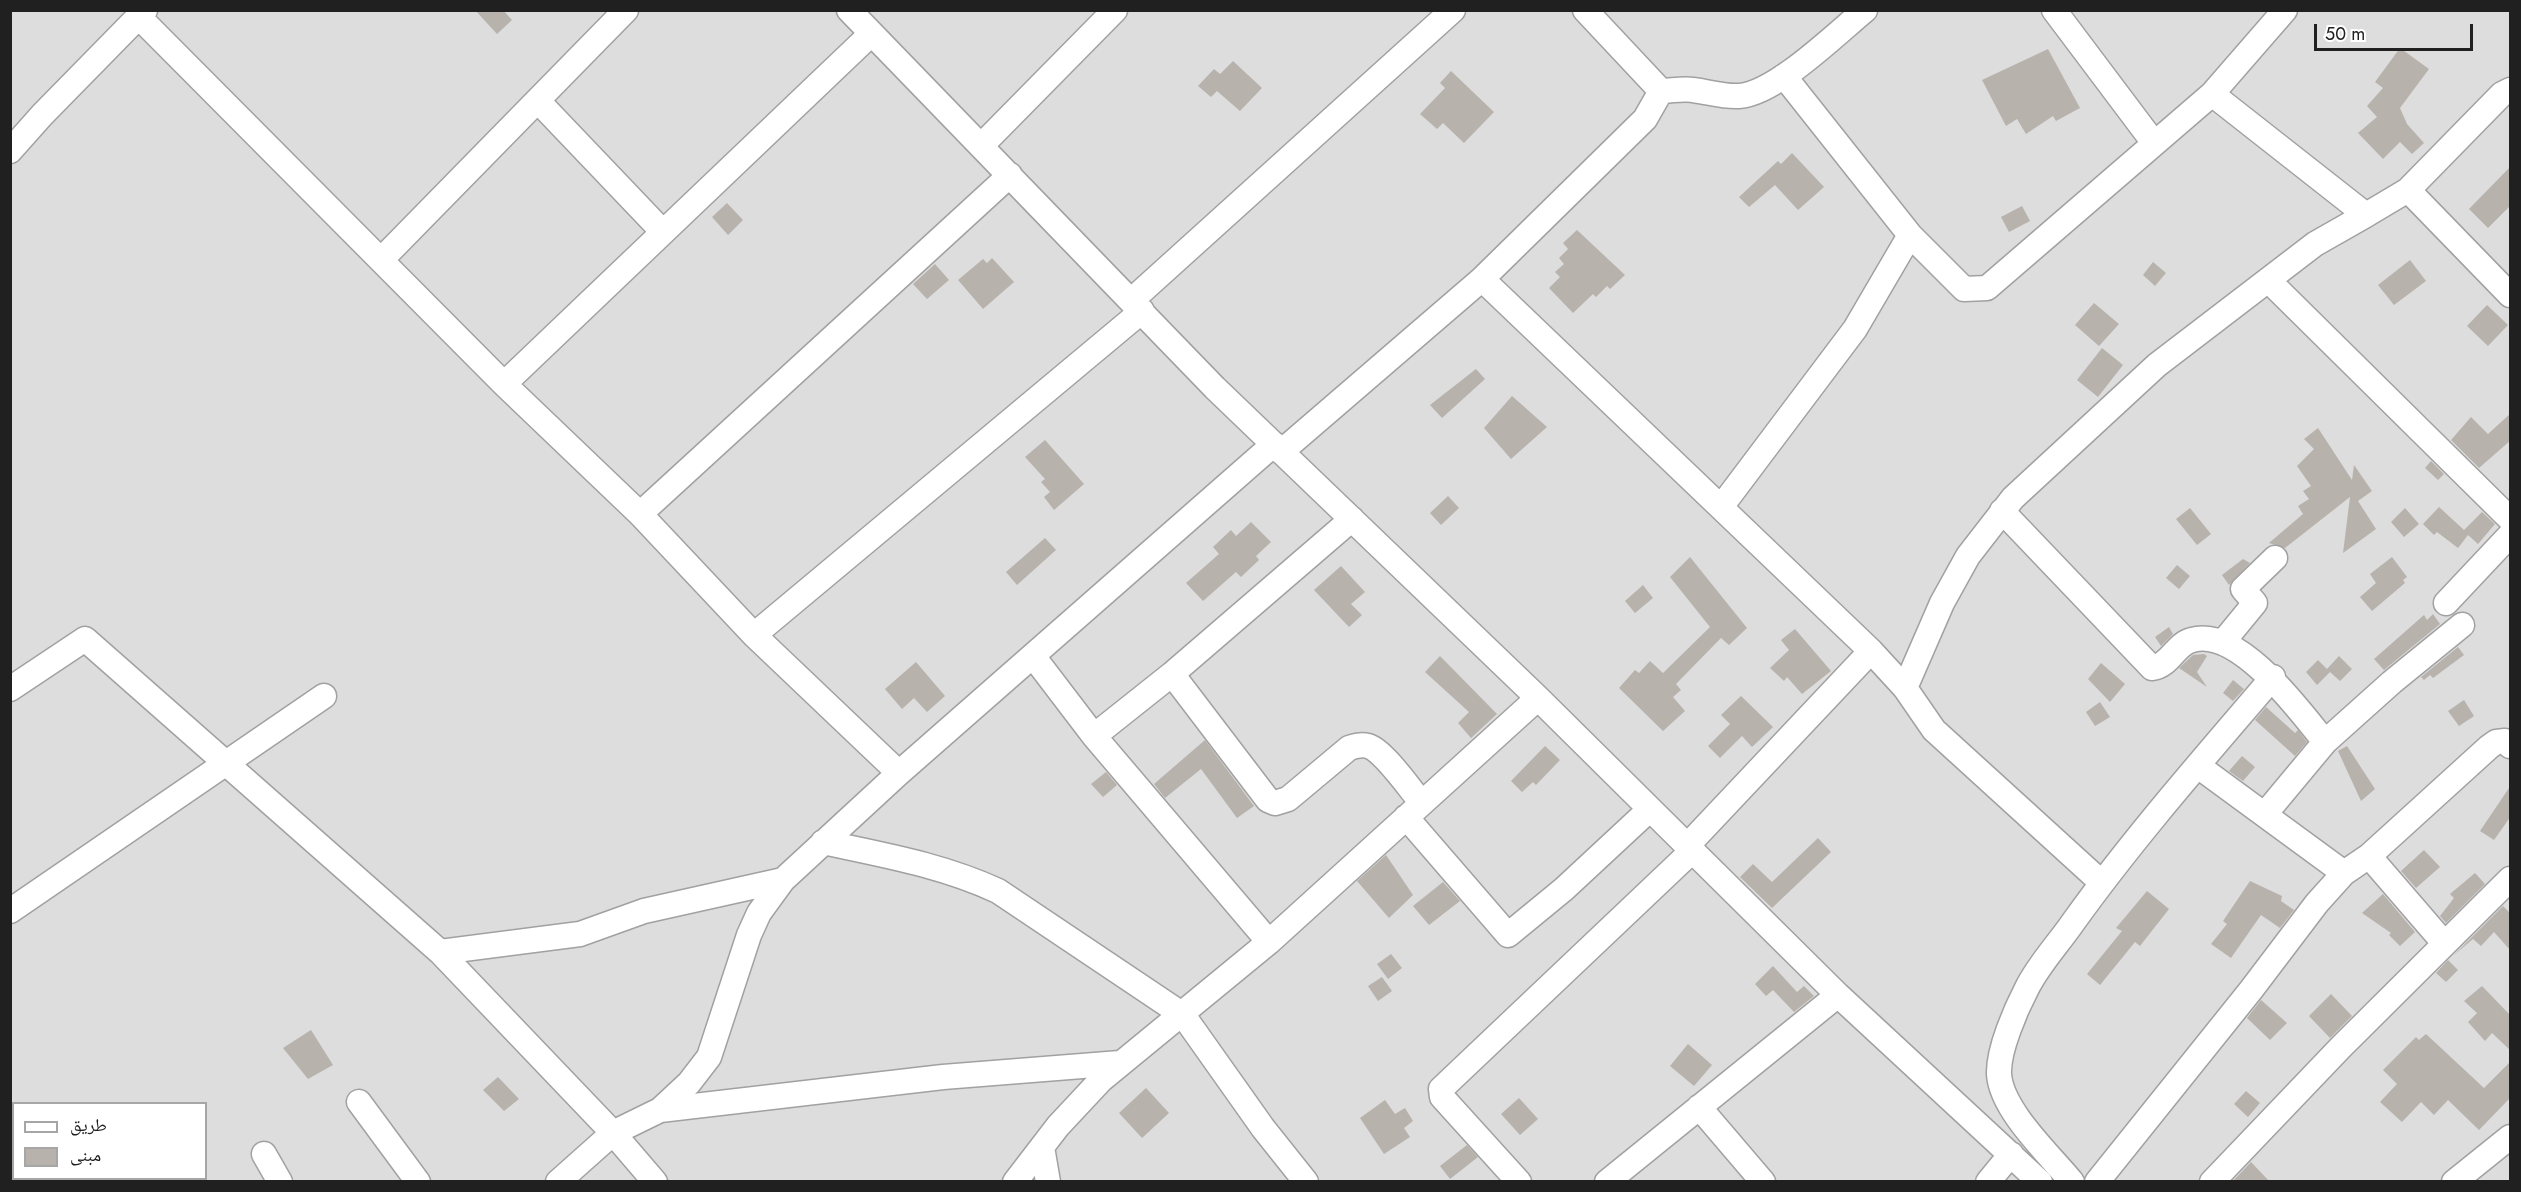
<!DOCTYPE html>
<html>
<head>
<meta charset="utf-8">
<style>
  body { margin:0 }
  #map { position:relative; width:2521px; height:1192px; overflow:hidden; background:#efede7; font-family:Jost,"Noto Naskh Arabic",sans-serif }
  canvas { display:block }
  .frame { position:absolute; inset:0; border:12px solid #202020; pointer-events:none }
  .legend { position:absolute; left:12px; top:1102px; width:195px; height:78px; box-sizing:border-box; background:#fff; border:2px solid #a6a6a6; margin:0; padding:8px 10px; list-style:none; font-size:18px; color:#202020 }
  .legend li { display:flex; align-items:center; gap:12px; height:30px }
  .legend b { width:30px; border:2px solid #a6a6a6 }
  .scale { position:absolute; left:2314px; top:24px; width:159px; height:27px; box-sizing:border-box; border:3px solid #202020; border-top:0; padding-left:8px; font-size:18px; line-height:21px; white-space:nowrap; color:#202020; -webkit-text-stroke:4px #fff; paint-order:stroke }
</style>
</head>
<body>
<div id="map">
<canvas width="2521" height="1192"></canvas>
<div class="frame"></div>
<ul class="legend">
<li><b style="height:8px;background:#fff"></b>طريق</li>
<li><b style="height:16px;background:#b8b2ad"></b>مبنى</li>
</ul>
<div class="scale">50 m</div>
</div>
<script>
const ctx = document.querySelector('canvas').getContext('2d');
ctx.lineJoin = 'round';
function fill(path, color) {
  ctx.fillStyle = color;
  ctx.fill(path, 'evenodd');
}
function stroke(path, color, width, dash) {
  ctx.strokeStyle = color;
  ctx.lineWidth = width;
  ctx.lineCap = dash ? 'butt' : 'round';
  ctx.setLineDash(dash || []);
  ctx.stroke(path);
}
const residential = new Path2D(`
  M 10,11 L 2510,11 L 2510,1181 L 11,1181 ZM 14,1104 L 206,1104 L 206,1178 L 14,1178 Z`);
const building = new Path2D(`
  M 475,10 L 503,10 L 512,20 L 497,34 Z
  M 2400,48 L 2429,69 L 2400,108 L 2407,124 L 2424,143 L 2412,154 L 2400,142 L 2383,159 L 2358,133 L 2377,117 L 2367,106 L 2383,88 L 2375,82 Z
  M 2048,49 L 2080,108 L 2056,121 L 2053,116 L 2026,134 L 2017,119 L 2006,126 L 1982,80 Z
  M 1233,61 L 1262,88 L 1240,111 L 1217,91 L 1211,97 L 1198,86 L 1214,69 L 1220,74 Z
  M 1451,71 L 1494,112 L 1464,143 L 1443,123 L 1437,129 L 1420,114 L 1445,88 L 1440,83 Z
  M 1792,153 L 1824,187 L 1798,210 L 1775,185 L 1749,207 L 1739,197 L 1778,161 L 1781,164 Z
  M 2511,166 L 2511,205 L 2488,228 L 2469,209 Z
  M 727,203 L 743,220 L 728,235 L 712,217 Z
  M 2022,206 L 2030,221 L 2009,232 L 2001,217 Z
  M 1577,230 L 1625,275 L 1610,289 L 1607,286 L 1596,297 L 1593,294 L 1573,313 L 1549,288 L 1560,277 L 1555,272 L 1564,264 L 1559,258 L 1568,249 L 1563,243 Z
  M 992,258 L 1014,282 L 983,309 L 958,280 L 983,259 L 987,263 Z
  M 2410,260 L 2426,281 L 2394,305 L 2378,285 Z
  M 2153,262 L 2166,273 L 2155,286 L 2143,275 Z
  M 935,264 L 949,280 L 927,299 L 913,284 Z
  M 2094,303 L 2119,324 L 2099,346 L 2075,325 Z
  M 2487,305 L 2508,325 L 2488,346 L 2467,326 Z
  M 2102,348 L 2123,365 L 2098,397 L 2077,380 Z
  M 1476,369 L 1485,379 L 1442,418 L 1430,405 Z
  M 1512,396 L 1547,427 L 1511,459 L 1484,428 Z
  M 2511,413 L 2511,440 L 2479,468 L 2451,440 L 2471,417 L 2488,434 Z
  M 2318,428 L 2352,480 L 2354,465 L 2372,491 L 2358,501 L 2376,529 L 2343,553 L 2350,497 L 2285,548 L 2269,543 L 2303,514 L 2298,506 L 2309,499 L 2303,491 L 2311,486 L 2297,466 L 2314,449 L 2304,439 Z
  M 1045,440 L 1084,484 L 1054,510 L 1044,497 L 1050,492 L 1041,482 L 1045,479 L 1025,457 Z
  M 2431,461 L 2444,474 L 2438,480 L 2425,468 Z
  M 1448,496 L 1459,508 L 1441,525 L 1430,513 Z
  M 2439,507 L 2464,530 L 2482,512 L 2495,524 L 2478,544 L 2468,535 L 2458,548 L 2437,532 L 2434,535 L 2423,524 Z
  M 2190,508 L 2211,534 L 2197,545 L 2176,519 Z
  M 2405,508 L 2419,524 L 2404,537 L 2391,522 Z
  M 1251,522 L 1271,542 L 1256,556 L 1259,560 L 1241,577 L 1236,572 L 1203,601 L 1186,583 L 1219,554 L 1213,547 L 1231,530 L 1236,536 Z
  M 1045,538 L 1056,550 L 1017,585 L 1006,572 Z
  M 1690,557 L 1747,628 L 1729,645 L 1721,638 L 1676,684 L 1681,690 L 1673,697 L 1685,711 L 1663,731 L 1619,688 L 1635,670 L 1639,673 L 1650,661 L 1663,673 L 1710,627 L 1670,577 Z
  M 2392,557 L 2407,577 L 2403,580 L 2405,583 L 2372,611 L 2360,597 L 2376,583 L 2370,574 Z
  M 2243,559 L 2250,563 L 2229,585 L 2222,575 Z
  M 2177,565 L 2190,576 L 2179,589 L 2166,578 Z
  M 1341,566 L 1365,592 L 1351,604 L 1362,615 L 1349,627 L 1314,590 Z
  M 1643,585 L 1653,598 L 1635,613 L 1625,601 Z
  M 2433,614 L 2440,624 L 2384,670 L 2374,659 L 2424,615 L 2427,620 Z
  M 2169,627 L 2173,634 L 2161,646 L 2155,637 Z
  M 1795,629 L 1831,671 L 1802,694 L 1787,677 L 1784,681 L 1770,668 L 1789,650 L 1781,640 Z
  M 2458,647 L 2464,655 L 2433,678 L 2430,675 L 2424,680 L 2421,677 Z
  M 2204,654 L 2207,656 L 2197,672 L 2207,687 L 2179,668 L 2193,655 Z
  M 1440,656 L 1497,714 L 1471,738 L 1458,723 L 1469,712 L 1425,672 Z
  M 2339,656 L 2352,669 L 2340,681 L 2330,672 L 2317,685 L 2306,672 L 2318,660 L 2327,669 Z
  M 916,662 L 945,696 L 927,712 L 914,698 L 902,709 L 885,689 Z
  M 2101,663 L 2125,684 L 2110,702 L 2088,679 Z
  M 2233,680 L 2244,689 L 2233,701 L 2223,693 Z
  M 1741,696 L 1773,727 L 1752,747 L 1742,736 L 1720,758 L 1708,746 L 1730,724 L 1721,715 Z
  M 2464,700 L 2474,716 L 2459,726 L 2448,711 Z
  M 2100,702 L 2110,717 L 2095,726 L 2086,712 Z
  M 2266,707 L 2295,733 L 2298,730 L 2307,742 L 2295,756 L 2255,720 Z
  M 1205,740 L 1254,806 L 1237,818 L 1201,769 L 1165,798 L 1154,784 Z
  M 1545,746 L 1560,760 L 1536,785 L 1533,782 L 1522,792 L 1511,781 Z
  M 2347,746 L 2375,789 L 2361,801 L 2338,751 Z
  M 2242,756 L 2255,767 L 2243,781 L 2229,771 Z
  M 1106,772 L 1117,785 L 1103,797 L 1091,784 Z
  M 2511,785 L 2511,816 L 2494,840 L 2480,831 Z
  M 1818,838 L 1831,852 L 1772,908 L 1740,877 L 1753,864 L 1772,882 Z
  M 2424,850 L 2440,867 L 2416,888 L 2401,871 Z
  M 1386,855 L 1413,895 L 1389,918 L 1357,881 Z
  M 2475,873 L 2485,884 L 2446,923 L 2440,916 L 2454,898 L 2450,894 Z
  M 2250,881 L 2282,896 L 2281,901 L 2294,910 L 2280,928 L 2261,915 L 2231,958 L 2211,944 L 2227,924 L 2223,921 Z
  M 1443,882 L 1460,901 L 1429,925 L 1413,906 Z
  M 2147,891 L 2169,909 L 2140,946 L 2135,942 L 2100,985 L 2087,974 L 2122,931 L 2116,928 Z
  M 2383,894 L 2415,932 L 2400,946 L 2389,935 L 2391,933 L 2362,913 Z
  M 2503,906 L 2511,914 L 2511,951 L 2494,932 L 2481,946 L 2473,939 L 2454,955 Z
  M 1391,954 L 1402,968 L 1388,979 L 1377,964 Z
  M 2448,960 L 2458,970 L 2446,982 L 2436,973 Z
  M 1773,966 L 1797,992 L 1804,986 L 1814,996 L 1794,1012 L 1773,990 L 1766,996 L 1755,984 Z
  M 1382,977 L 1392,991 L 1378,1001 L 1368,986 Z
  M 2482,986 L 2511,1016 L 2511,1051 L 2492,1033 L 2485,1041 L 2468,1022 L 2477,1013 L 2464,1001 Z
  M 2331,994 L 2352,1016 L 2330,1038 L 2309,1016 Z
  M 2261,1000 L 2287,1023 L 2270,1040 L 2247,1018 Z
  M 311,1030 L 333,1065 L 308,1079 L 283,1048 Z
  M 2426,1034 L 2484,1088 L 2511,1061 L 2511,1097 L 2479,1130 L 2448,1100 L 2434,1115 L 2421,1102 L 2402,1122 L 2380,1102 L 2397,1084 L 2383,1070 L 2416,1037 L 2419,1040 Z
  M 1688,1044 L 1712,1065 L 1694,1086 L 1670,1066 Z
  M 498,1077 L 519,1099 L 504,1111 L 483,1090 Z
  M 1146,1088 L 1169,1113 L 1142,1138 L 1119,1113 Z
  M 2246,1091 L 2260,1103 L 2248,1117 L 2234,1104 Z
  M 1519,1098 L 1538,1119 L 1520,1135 L 1501,1114 Z
  M 1385,1100 L 1395,1114 L 1405,1108 L 1413,1121 L 1404,1128 L 1410,1137 L 1384,1154 L 1360,1118 Z
  M 1467,1145 L 1478,1157 L 1450,1179 L 1440,1166 Z
  M 2251,1162 L 2270,1182 L 2232,1182 Z`);
const minor = new Path2D(`
  M 849,10 L 1215,388 L 1538,698 L 1838,995 L 2040,1182
  M 1585,10 L 1661,91 C 1671,91 1683,88 1693,90 C 1709,92 1723,97 1739,96 C 1775,94 1836,34 1865,10
  M 2054,10 L 2154,143
  M 139,17 L 504,384 L 640,514 L 754,635 L 899,773
  M 1784,76 L 1910,235 L 1964,289 L 1987,288 L 2212,94 L 2366,215 L 2408,190 L 2502,94 L 2510,90
  M 2212,94 L 2285,10
  M 538,101 L 663,232
  M 981,146 L 1115,10
  M 10,151 L 42,115 L 145,10
  M 2408,190 L 2510,295
  M 381,260 L 626,10
  M 1482,279 L 1871,651 L 1905,688 L 1934,730 L 2102,883
  M 2268,280 L 2510,519
  M 1132,300 L 1453,10
  M 504,384 L 871,34
  M 1281,452 L 1482,279 L 1645,119 L 1661,91
  M 1721,507 L 1855,329 L 1910,235
  M 2002,511 L 2152,668 C 2170,666 2175,644 2192,640 C 2238,626 2300,711 2325,742
  M 640,514 L 1010,175
  M 2446,603 L 2510,535
  M 754,635 L 1142,311
  M 2223,642 L 2255,603 L 2243,589 L 2275,558
  M 1033,656 L 1094,736 L 1269,942
  M 1172,674 L 1268,800 L 1275,803 L 1288,799 L 1349,748 C 1355,746 1361,744 1368,746 C 1383,750 1410,789 1421,802
  M 1905,688 L 1942,603 L 1968,556 L 2013,498 L 2157,365 L 2315,244 L 2366,215
  M 10,689 L 85,639 L 440,952 L 613,1133 L 655,1182
  M 1094,736 L 1172,674 L 1352,519
  M 2198,766 L 2344,873
  M 2265,814 L 2325,742 L 2392,682 L 2462,625
  M 1406,817 L 1508,935 L 1564,889 L 1649,810
  M 823,842 C 883,855 942,865 998,891 L 1183,1015 L 1263,1128 L 1306,1182
  M 1687,846 L 1871,651
  M 2369,856 L 2444,943
  M 10,911 L 324,696
  M 440,952 L 580,934 L 644,911 L 783,880
  M 359,1102 L 418,1182
  M 1699,1107 L 1763,1182
  M 660,1110 L 943,1077 L 1120,1063
  M 10,1146 L 14,1144
  M 1042,1147 L 1048,1182
  M 264,1154 L 280,1182
  M 558,1182 L 613,1133 L 660,1110 L 689,1083 L 709,1057 L 749,935 L 759,913 L 783,880 L 899,773 L 1274,444
  M 1015,1182 L 1058,1126 L 1101,1080 L 1269,942 L 1538,698
  M 1519,1182 L 1442,1097 L 1441,1089 L 1692,851
  M 1607,1182 L 1838,995
  M 1988,1182 L 2011,1154
  M 2072,1182 C 2050,1155 2001,1110 1999,1074 C 1998,1050 2016,1009 2027,988 C 2039,964 2059,943 2074,921 C 2135,836 2205,757 2273,677
  M 2097,1182 L 2251,990 L 2317,903 L 2344,873 L 2369,856 L 2489,747 L 2496,742 L 2505,741 L 2510,746
  M 2212,1182 L 2341,1047 L 2510,879
  M 2454,1182 L 2510,1137`);
fill(residential, '#ddd');
fill(building, '#b8b2ad');
stroke(minor, '#a1a1a1', 27);
stroke(minor, '#fff', 24);
</script>
</body>
</html>
